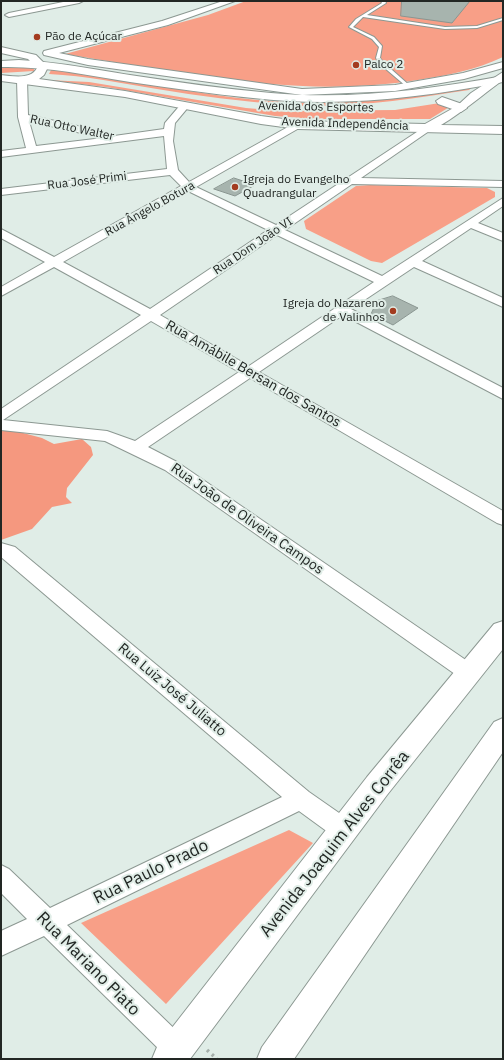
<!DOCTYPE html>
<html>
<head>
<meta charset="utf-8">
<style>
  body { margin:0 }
  #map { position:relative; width:504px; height:1060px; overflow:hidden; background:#e0ede7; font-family:"IBM Plex Sans",sans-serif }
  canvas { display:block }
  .frame { position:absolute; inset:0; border:2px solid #222724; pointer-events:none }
</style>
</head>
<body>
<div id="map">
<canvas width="504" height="1060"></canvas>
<div class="frame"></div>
</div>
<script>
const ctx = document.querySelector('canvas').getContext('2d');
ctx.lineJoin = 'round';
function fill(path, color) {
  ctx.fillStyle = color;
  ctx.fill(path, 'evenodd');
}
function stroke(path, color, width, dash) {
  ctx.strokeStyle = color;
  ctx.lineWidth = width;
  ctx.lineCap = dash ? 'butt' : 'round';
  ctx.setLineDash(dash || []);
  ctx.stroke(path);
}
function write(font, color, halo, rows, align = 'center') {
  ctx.font = font + ' "IBM Plex Sans",sans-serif';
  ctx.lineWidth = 4;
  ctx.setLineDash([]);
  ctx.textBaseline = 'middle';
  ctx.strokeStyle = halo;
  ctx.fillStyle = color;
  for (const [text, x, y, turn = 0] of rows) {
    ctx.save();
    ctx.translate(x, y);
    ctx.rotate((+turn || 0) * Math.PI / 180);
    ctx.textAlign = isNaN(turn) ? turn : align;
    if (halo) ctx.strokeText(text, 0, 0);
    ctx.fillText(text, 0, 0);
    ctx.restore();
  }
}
const green = new Path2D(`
  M 246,1 L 503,1 L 503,57 C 475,70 449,75 418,80 C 300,99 182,73 65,54 L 208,15 Z
  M 7,66 L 34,68 L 34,71 L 1,73 L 1,67 Z
  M 53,66 C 141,82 231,103 320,103 C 372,102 423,93 474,85 L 469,90 C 408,99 345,110 283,105 C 241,101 199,96 157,89 C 121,83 86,76 49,74 Z
  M 47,80 L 89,82 L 246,108 L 282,111 L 395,110 L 440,103 L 451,106 L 430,119 L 314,119 L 275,116 L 106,87 Z
  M 370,185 L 487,188 L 495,192 L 495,197 L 382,263 L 371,261 L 306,229 L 304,221 L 356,186 Z
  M 289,830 L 313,843 L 166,1004 L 81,923 Z`);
const forest = new Path2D(`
  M 1,429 L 8,429 L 42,438 L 54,444 L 82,439 L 91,447 L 93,455 L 67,488 L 66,497 L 72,503 L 52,507 L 32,529 L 1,540 Z`);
const building = new Path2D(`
  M 402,1 L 470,1 L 452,23 L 401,16 Z
  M 234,178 L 255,185 L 235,196 L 214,189 Z
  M 393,296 L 418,308 L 393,325 L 371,314 L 377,301 Z`);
const path = new Path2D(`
  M 207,1050 L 217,1059`);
const service = new Path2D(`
  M 381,1 L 385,1 L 386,3 L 367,15 L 445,27 L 477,26 L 503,18 L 503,20 L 477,28 L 445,29 L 363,17 L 353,27 L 374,37 L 382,46 L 380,58 L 383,62 L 409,85 L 409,86 L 407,87 L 380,64 L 376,58 L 379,47 L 372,39 L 349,27 L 356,19 L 382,3 Z`);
const minor = new Path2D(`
  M 68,1 L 83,1 L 79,3 L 9,17 L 5,15 L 9,13 Z
  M 223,1 L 235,1 L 168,25 L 59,53 L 88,59 L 302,89 L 395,85 L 463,73 L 503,62 L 503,68 L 464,79 L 395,91 L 302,95 L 88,65 L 44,55 L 43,53 L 44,51 L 162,21 Z
  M 22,77 L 27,80 L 28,115 L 109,133 L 114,136 L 164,129 L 165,123 L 182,103 L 188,103 L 190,105 L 175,123 L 173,141 L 178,170 L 189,182 L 295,123 L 301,123 L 303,125 L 301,127 L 196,187 L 276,225 L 429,124 L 434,127 L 432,129 L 361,178 L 503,181 L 503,187 L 352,184 L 285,230 L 382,276 L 503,198 L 503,206 L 478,223 L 503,233 L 503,241 L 471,228 L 422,261 L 503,298 L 503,307 L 414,267 L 351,309 L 503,388 L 503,399 L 343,315 L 259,372 L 503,511 L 503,525 L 497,523 L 250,378 L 148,447 L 177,462 L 476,667 L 479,673 L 476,679 L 469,681 L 462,679 L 165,470 L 105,441 L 1,430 L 1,409 L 141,315 L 54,267 L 1,296 L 1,287 L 45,262 L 1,238 L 1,229 L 54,257 L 181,186 L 170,175 L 1,195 L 1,189 L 167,169 L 164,136 L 1,157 L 1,151 L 26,148 L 18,117 L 17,80 ZM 29,121 L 103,138 L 36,146 ZM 188,191 L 268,230 L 150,309 L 63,262 ZM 277,235 L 374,282 L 249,366 L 160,315 ZM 151,321 L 239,372 L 135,441 L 107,431 L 3,420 Z
  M 1,543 L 15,547 L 309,792 L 352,822 L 355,830 L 352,838 L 344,841 L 336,838 L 299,811 L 67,925 L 186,1040 L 190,1049 L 184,1059 L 168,1058 L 44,936 L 1,956 L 1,931 L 27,919 L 1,893 L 1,865 L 9,869 L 50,908 L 282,797 L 1,557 Z`);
const tertiary = new Path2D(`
  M 1,47 L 36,55 L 48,67 L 44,75 L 39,79 L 125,91 L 261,116 L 298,121 L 425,124 L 457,106 L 471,93 L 503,72 L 503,80 C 482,95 463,112 441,125 L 503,126 L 503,134 L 298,129 L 261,124 L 125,97 L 1,81 L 1,75 C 12,76 31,80 37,68 L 28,59 L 1,53 Z`);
const secondary = new Path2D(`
  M 503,621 L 503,649 L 387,795 L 190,1059 L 152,1059 L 157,1047 L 367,777 L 494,624 Z
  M 503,718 L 503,752 L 294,1059 L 257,1059 L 262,1047 L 494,722 Z`);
const primary = new Path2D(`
  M 19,60 C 57,62 93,69 130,75 C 177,82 224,89 271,93 C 349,100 427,90 503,76 L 503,82 C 420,98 337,108 253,98 C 212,94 171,88 130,82 C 87,75 45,66 1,67 L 1,61 Z
  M 442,97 L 465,105 L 467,108 L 461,112 L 438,104 L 436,101 Z`);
const markers = [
  [37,37,4,"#a33b1f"],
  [356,65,4,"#a33b1f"],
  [235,187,4,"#a33b1f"],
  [393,311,4,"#a33b1f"]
];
const farPoinames = [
  ["Pão de Açúcar",45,37],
  ["Palco 2",364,65],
  ["Igreja do Evangelho",243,180],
  ["Quadrangular",243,194],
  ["Igreja do Nazareno",385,304,"right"],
  ["de Valinhos",385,318,"right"]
];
const farStreetnames = [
  ["Avenida dos Esportes",316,107,1],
  ["Avenida Independência",345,124,2],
  ["Rua Otto Walter",72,128,12],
  ["Rua José Primi",87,181,-7],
  ["Rua Ângelo Botura",150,209,-29],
  ["Rua Dom João VI",253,246,-34]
];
const streetNames = [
  ["Rua Amábile Bersan dos Santos",253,374,30],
  ["Rua João de Oliveira Campos",247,519,35],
  ["Rua Luiz José Juliatto",172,690,40]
];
const nearStreetnames = [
  ["Avenida Joaquim Alves Corrêa",335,844,-52],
  ["Rua Paulo Prado",151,872,-26],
  ["Rua Mariano Piato",88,964,45]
];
fill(green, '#f89f87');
fill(forest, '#f5987f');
fill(building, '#a7b4ae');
stroke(building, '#8a9691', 1);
stroke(service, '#8c9892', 2);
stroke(minor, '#8c9892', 2);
stroke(tertiary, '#8c9892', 2);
stroke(secondary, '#8c9892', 2);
stroke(primary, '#8c9892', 2);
stroke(path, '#a5afaa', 3.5, [2.5, 4]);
fill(service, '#fff');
fill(minor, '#fff');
fill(tertiary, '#fff');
fill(secondary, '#fff');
fill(primary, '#fff');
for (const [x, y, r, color] of markers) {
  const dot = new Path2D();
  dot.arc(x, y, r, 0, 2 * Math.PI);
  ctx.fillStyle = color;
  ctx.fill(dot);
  stroke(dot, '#e0ede7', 1.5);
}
write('12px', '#222724', '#e0ede7', farPoinames, 'left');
write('12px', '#222724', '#e0ede7', farStreetnames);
write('14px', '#222724', '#e0ede7', streetNames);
write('17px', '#222724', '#e0ede7', nearStreetnames);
</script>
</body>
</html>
